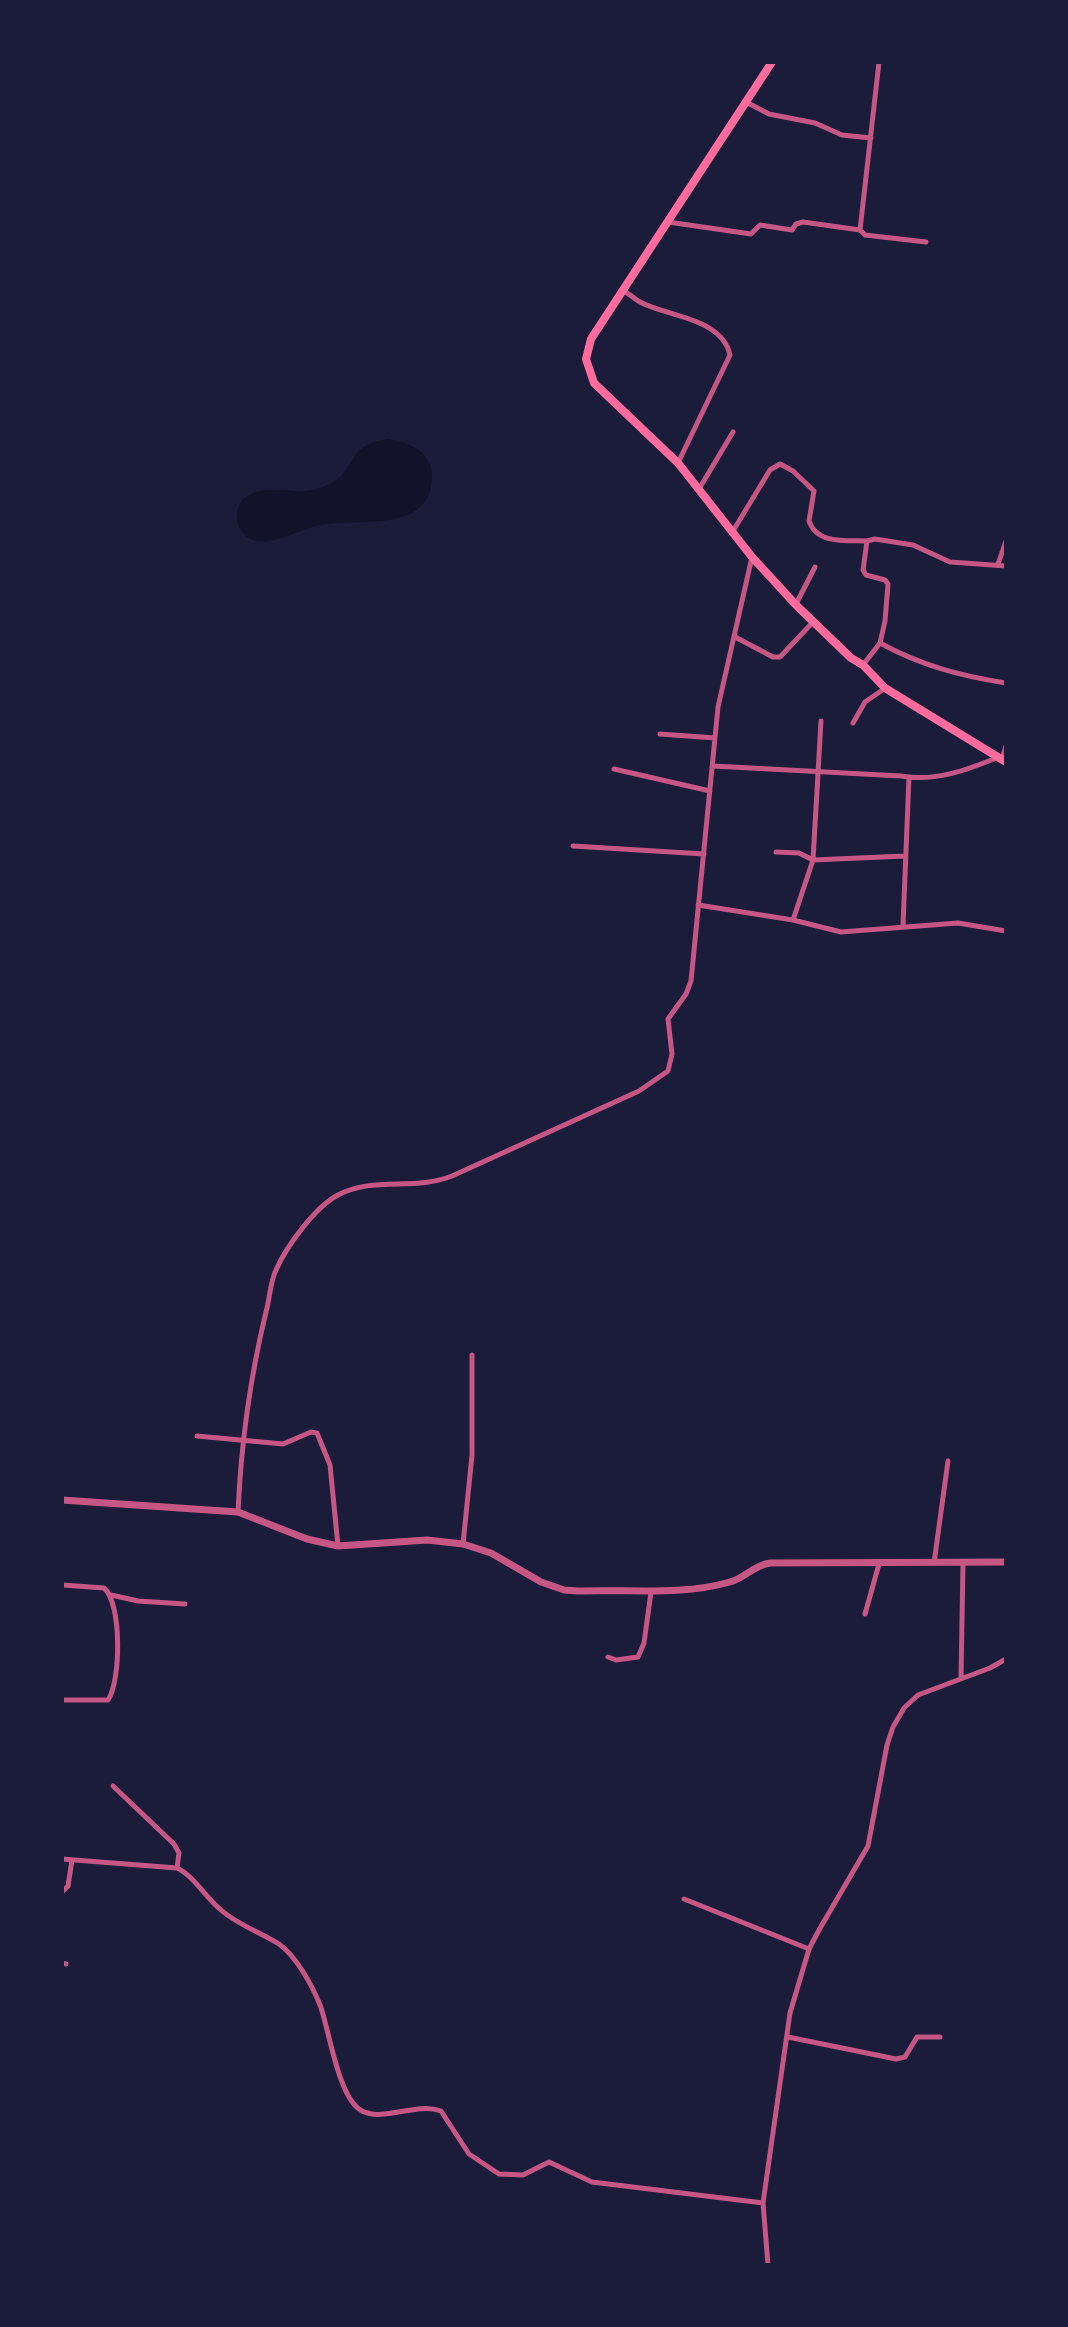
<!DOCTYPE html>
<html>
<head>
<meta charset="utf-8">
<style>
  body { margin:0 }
  #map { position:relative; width:1068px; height:2327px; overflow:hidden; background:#1b1b3a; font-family:"Roboto Condensed",sans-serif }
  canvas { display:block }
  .frame { position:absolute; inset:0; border:64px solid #1b1b3a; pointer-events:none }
</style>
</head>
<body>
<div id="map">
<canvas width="1068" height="2327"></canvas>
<div class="frame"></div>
</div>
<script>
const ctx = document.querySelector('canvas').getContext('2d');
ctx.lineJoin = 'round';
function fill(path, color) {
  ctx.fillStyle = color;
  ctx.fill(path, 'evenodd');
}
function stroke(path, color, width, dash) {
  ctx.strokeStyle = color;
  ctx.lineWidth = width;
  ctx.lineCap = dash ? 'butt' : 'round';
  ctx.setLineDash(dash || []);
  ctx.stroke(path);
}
const water = new Path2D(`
  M 387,439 C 406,442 424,447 431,467 C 433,474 432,484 430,491 C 417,533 352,517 316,526 C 295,531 259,554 242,532 C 237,526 235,517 238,509 C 247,482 282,492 303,491 C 311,491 325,487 332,483 C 358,467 346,446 387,439 Z`);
const minor = new Path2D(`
  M 879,62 L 860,230 L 865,235 L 926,242
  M 746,102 L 769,114 L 815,123 L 842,135 L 871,138
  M 668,222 L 751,234 L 760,225 L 792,230 L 796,224 L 803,222 L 860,230
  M 624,291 C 629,294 635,299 640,302 C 668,317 722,318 730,355 L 678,463
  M 699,489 L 733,432
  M 733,531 L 770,470 L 780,464 L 793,471 L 814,491 L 809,521 C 817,545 847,540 867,541
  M 998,564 L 1006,541
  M 1006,566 L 950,562 L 913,545 L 875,539 L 867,541 L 863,570 L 866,575 L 885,580 L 888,584 L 885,621 L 880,643 C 920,665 960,676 1006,683
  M 796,604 L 815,567
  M 735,637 L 773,657 L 780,657 L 813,622
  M 863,665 L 880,643
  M 853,723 L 865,702 L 884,689
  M 660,734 L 715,738
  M 1002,759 L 1006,746
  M 713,766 L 901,776 C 935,782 967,770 999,757
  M 614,769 L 710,791
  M 573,846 L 704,854
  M 776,852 L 799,853 L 813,860 L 905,856
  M 698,905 L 793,920 L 841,932 L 958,923 L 1006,931
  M 793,920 L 813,860 L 821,721
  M 903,925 L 909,777
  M 197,1436 L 283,1444 L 311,1432 L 317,1433 L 330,1465 L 338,1546
  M 238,1512 C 241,1444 250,1378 266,1312 C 270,1298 270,1282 276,1270 C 286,1247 315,1207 338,1195 C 373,1176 415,1191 452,1176 L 639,1091 L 668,1071 L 672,1054 L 668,1019 L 686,994 L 691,981 L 718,707 L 752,557
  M 463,1544 L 472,1455 L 472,1355
  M 934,1563 L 948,1461
  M 62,1585 L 104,1588 C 122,1603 121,1681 108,1700 L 62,1700
  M 111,1595 L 138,1601 L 185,1604
  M 865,1614 L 879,1564
  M 608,1657 L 616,1660 L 638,1657 L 644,1643 L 651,1592
  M 961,1677 L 963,1564
  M 113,1786 L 174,1844 L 179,1853 L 177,1868
  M 62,1859 L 177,1868 C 194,1876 206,1898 221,1910 C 238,1925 260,1932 279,1944 C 296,1956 312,1985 320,2005 C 329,2028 338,2099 362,2111 C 383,2122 417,2102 441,2111 L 469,2154 L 499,2174 L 523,2175 L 549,2162 L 592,2182 L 763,2203
  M 62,1892 L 68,1886 L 72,1860
  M 684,1899 L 809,1949
  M 62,1963 L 66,1964
  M 788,2037 L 896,2059 L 905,2057 L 917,2037 L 940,2037
  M 768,2265 L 763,2203 L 790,2013 L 809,1949 L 819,1930 L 868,1846 L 887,1745 L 893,1727 L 904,1708 L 918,1695 L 990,1668 L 1006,1659`);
const tertiary = new Path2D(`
  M 62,1500 L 238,1512 L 307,1539 L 338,1546 L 427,1540 L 463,1544 L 491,1553 L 541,1582 L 564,1590 L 578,1591 C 629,1589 681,1596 730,1582 C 745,1578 754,1565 770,1563 L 1006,1562`);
const primary = new Path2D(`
  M 772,62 L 591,339 L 586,359 L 594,383 L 678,463 L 752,557 L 796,605 L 851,658 L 863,665 L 885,688 L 1006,762`);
fill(water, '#12122b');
stroke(minor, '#c65784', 5);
stroke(tertiary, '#c65784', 7);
stroke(primary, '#ff6b9d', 8);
</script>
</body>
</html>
